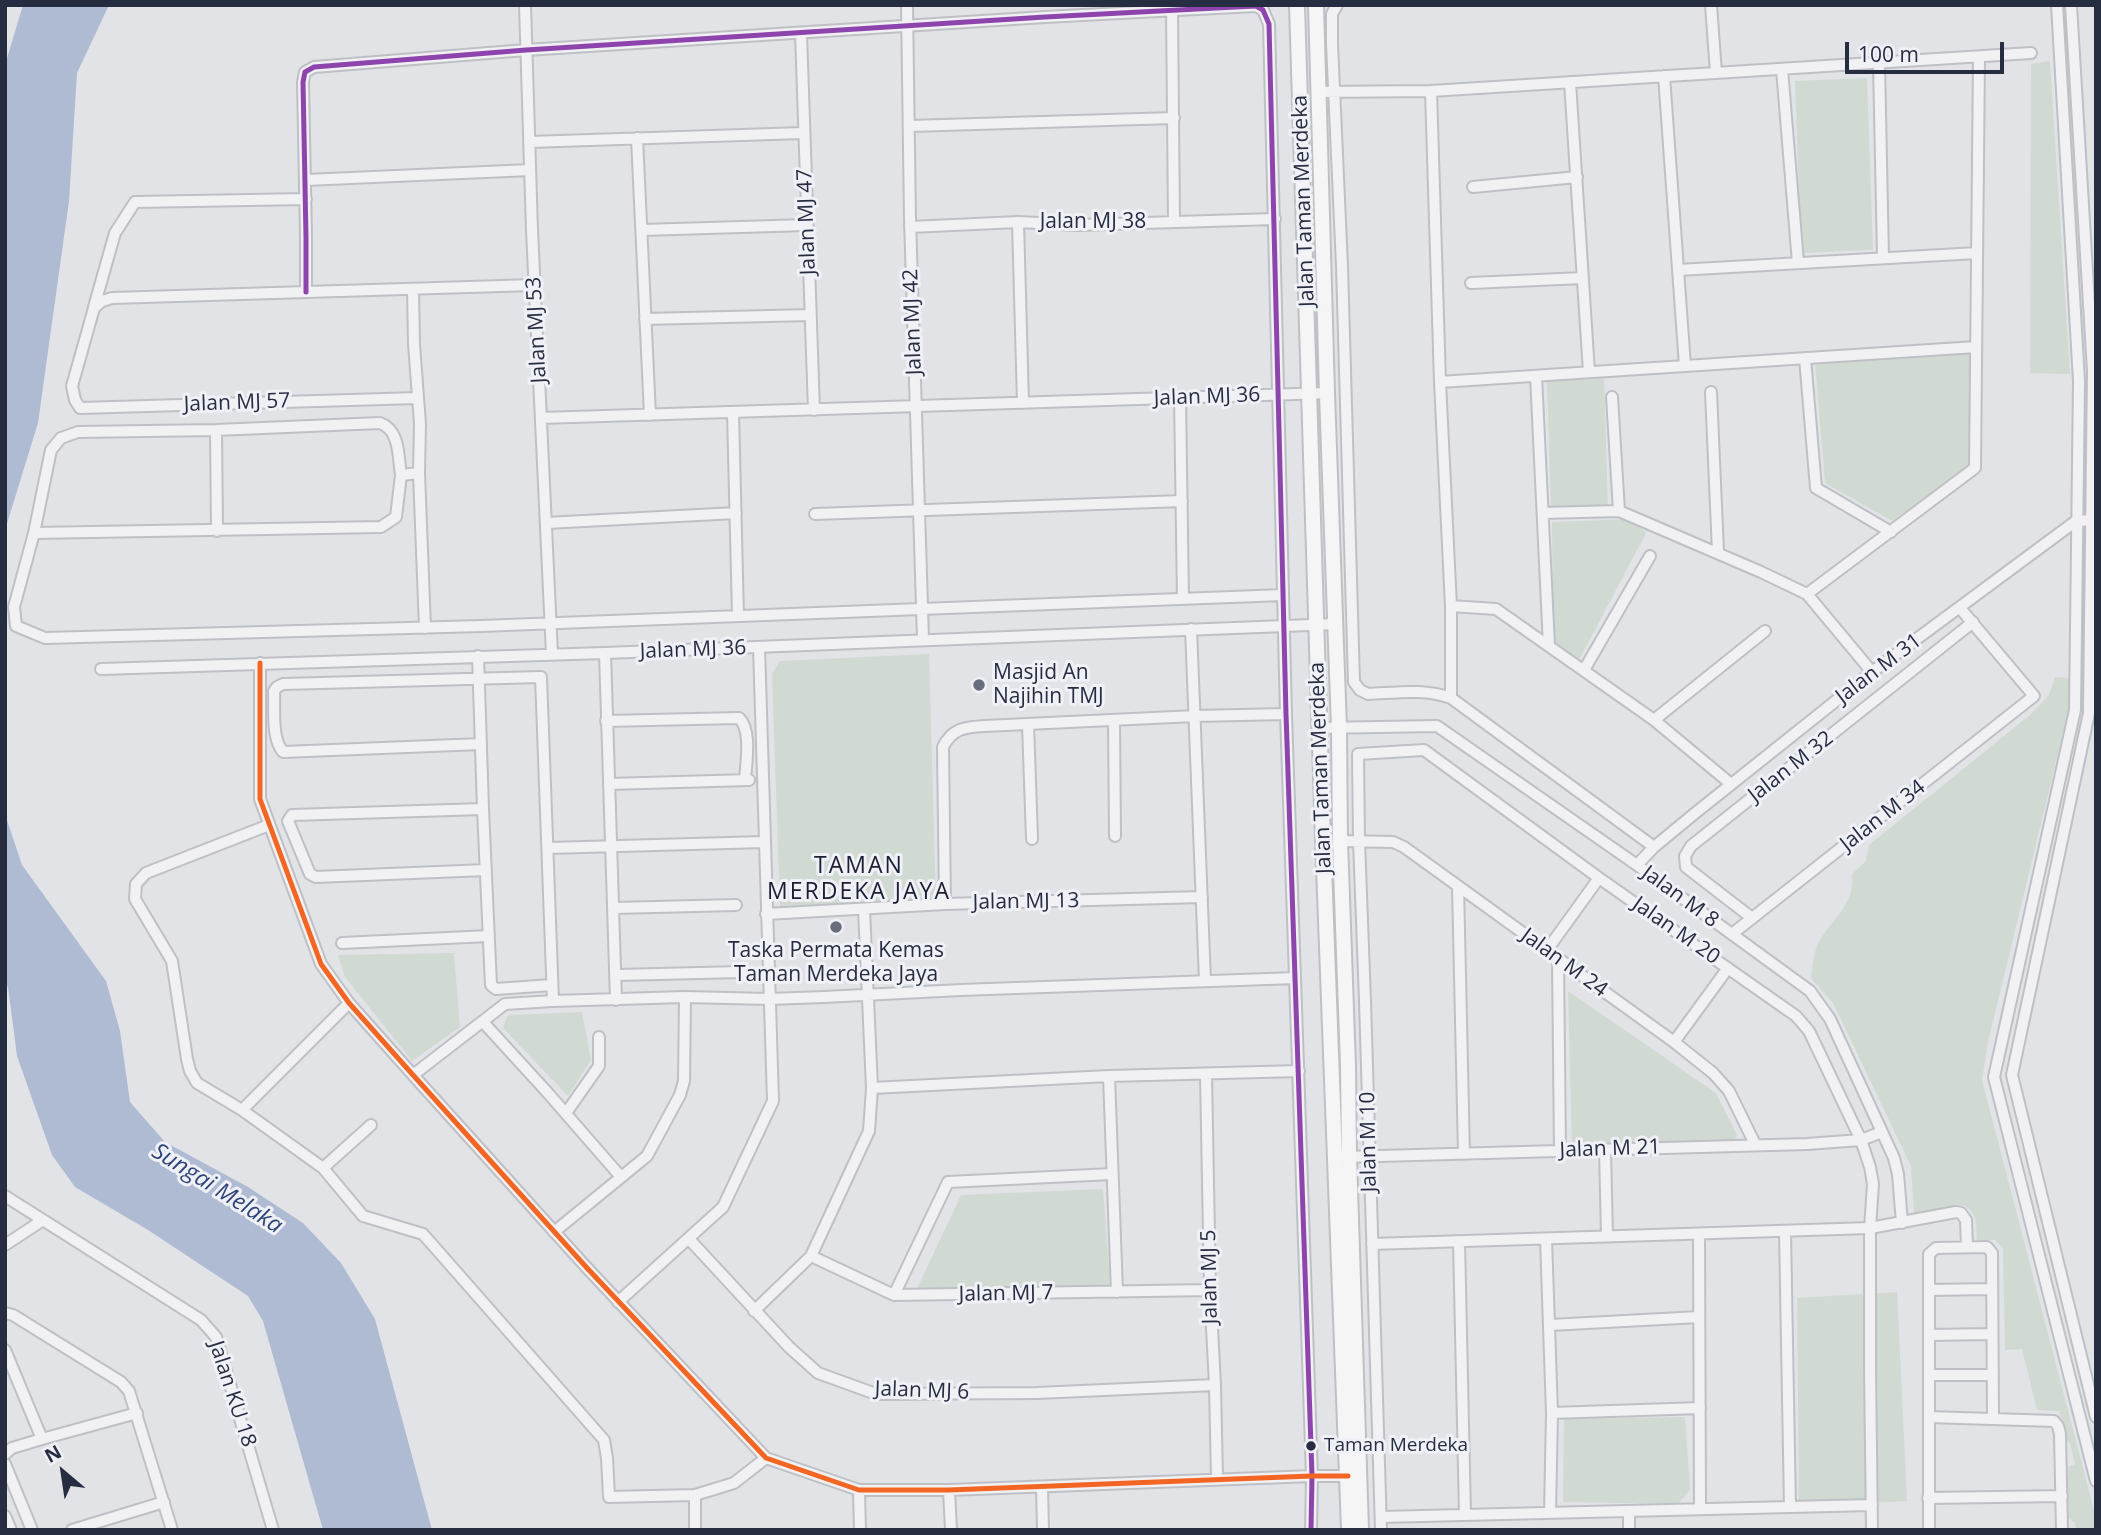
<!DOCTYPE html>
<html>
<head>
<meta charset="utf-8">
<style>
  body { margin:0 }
  #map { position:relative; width:2101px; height:1535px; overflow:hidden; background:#e1e3e7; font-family:"Open Sans",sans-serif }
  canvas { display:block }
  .frame { position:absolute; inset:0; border:7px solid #272d41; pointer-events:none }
  .north { position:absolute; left:28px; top:1437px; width:70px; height:70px; -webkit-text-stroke:5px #eff1f7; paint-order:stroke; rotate:331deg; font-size:19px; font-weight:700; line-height:28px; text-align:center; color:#272d41 }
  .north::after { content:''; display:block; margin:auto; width:24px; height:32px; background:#272d41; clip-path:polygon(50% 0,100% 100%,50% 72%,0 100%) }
  .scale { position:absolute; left:1845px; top:42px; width:159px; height:32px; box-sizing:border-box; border:4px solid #272d41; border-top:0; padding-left:9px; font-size:21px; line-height:24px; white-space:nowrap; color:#272d41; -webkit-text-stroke:5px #eff1f7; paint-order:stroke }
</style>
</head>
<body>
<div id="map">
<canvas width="2101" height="1535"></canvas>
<div class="frame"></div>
<div class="north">N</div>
<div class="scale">100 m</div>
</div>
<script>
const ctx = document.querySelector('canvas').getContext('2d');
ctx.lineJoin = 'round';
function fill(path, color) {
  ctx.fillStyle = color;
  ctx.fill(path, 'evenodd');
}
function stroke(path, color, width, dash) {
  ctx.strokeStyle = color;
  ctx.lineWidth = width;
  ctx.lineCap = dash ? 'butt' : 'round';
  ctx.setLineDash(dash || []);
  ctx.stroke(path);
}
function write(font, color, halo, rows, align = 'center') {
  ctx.font = font + ' "Open Sans",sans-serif';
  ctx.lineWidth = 6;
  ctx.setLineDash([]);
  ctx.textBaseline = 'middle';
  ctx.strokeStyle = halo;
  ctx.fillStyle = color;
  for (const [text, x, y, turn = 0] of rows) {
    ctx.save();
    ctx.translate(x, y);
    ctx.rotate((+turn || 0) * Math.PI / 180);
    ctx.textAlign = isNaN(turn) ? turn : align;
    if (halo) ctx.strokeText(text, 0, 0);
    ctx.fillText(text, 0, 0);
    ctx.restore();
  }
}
const green = new Path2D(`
  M 2050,61 L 2070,374 L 2030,373 L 2031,64 Z
  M 1867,78 L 1873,250 L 1801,253 L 1795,81 Z
  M 1970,354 L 1968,467 L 1892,521 L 1825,483 L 1815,362 Z
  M 1604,379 L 1608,509 L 1551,511 L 1547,381 Z
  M 1631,519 L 1646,533 L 1578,662 L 1553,645 L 1552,522 Z
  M 929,654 L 936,903 L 780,906 L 772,674 L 780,661 Z
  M 2055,677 L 2069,678 L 2069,708 L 1988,1042 L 1982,1080 L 2096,1518 L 2096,1530 L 2076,1530 L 2075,1523 L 2068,1517 L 2068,1467 L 2075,1464 L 2070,1443 L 2066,1440 L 2059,1411 L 2037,1410 L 2022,1349 L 2005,1350 L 2003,1249 L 1995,1240 L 1977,1240 C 1976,1226 1978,1209 1961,1205 L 1914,1214 L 1911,1166 L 1833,1003 L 1811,978 C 1813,967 1813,954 1818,944 C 1831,918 1855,907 1852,874 L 1866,861 L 1869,845 L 2030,715 L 2049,695 Z
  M 454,953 L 460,1027 L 412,1061 L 345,977 L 338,955 Z
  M 1568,991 L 1716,1093 L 1737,1135 L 1733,1142 L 1572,1147 Z
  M 582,1012 L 591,1060 L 568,1096 L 503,1028 L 508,1015 Z
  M 1103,1189 L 1110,1285 L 917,1289 L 961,1195 Z
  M 1897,1292 L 1907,1501 L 1799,1507 L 1797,1298 Z
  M 1685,1417 L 1690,1490 L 1678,1504 L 1563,1502 L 1564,1419 Z`);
const water = new Path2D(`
  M 23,5 L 109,5 L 77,73 L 69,201 L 38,423 L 5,530 L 5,65 Z
  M 5,814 L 22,865 L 106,981 L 120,1031 L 130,1102 L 165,1142 L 248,1187 L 303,1223 L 341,1263 L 375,1319 L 432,1530 L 323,1530 L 263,1321 L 248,1296 L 148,1230 L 75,1187 L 52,1155 L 17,1056 L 8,987 L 5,983 Z`);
const minor = new Path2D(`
  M 525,5 L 532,230 L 552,654
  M 907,5 L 910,219 L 923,639
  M 1337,5 L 1332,14 L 1332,44 L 1342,266 L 1354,682 L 1360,690 L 1368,694 C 1395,693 1424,688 1451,698 L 1654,847
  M 1711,5 L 1716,73
  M 2057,5 L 2079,381 L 2075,710 L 1994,1077 L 2096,1481
  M 2071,5 L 2093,371 L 2089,713 L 2012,1075 L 2096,1417
  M 1172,10 L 1174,221
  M 801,34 L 814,410
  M 1879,63 L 1883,258
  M 1782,69 L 1798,263
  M 1664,76 L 1685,366
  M 1570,82 L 1589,372
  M 1431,91 L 1440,382 L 1451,606 L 1451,698
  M 1318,92 L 1431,91 L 2031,53
  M 910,126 L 1174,118
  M 637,138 L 650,415
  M 529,142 L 803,133
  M 306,180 L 530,170
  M 1473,187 L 1577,177
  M 1018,222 L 1023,403
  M 910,227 L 1018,222 L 1078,225 L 1275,219
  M 642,230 L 807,225
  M 1678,270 L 1977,253
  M 1471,283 L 1583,278
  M 413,290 L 414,344 L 420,424 L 419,473 L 425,628
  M 306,292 L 306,237 L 303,82 L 305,72 L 314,67 L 526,50 L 1045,17 L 1216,8 L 1256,6 L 1263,10 L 1269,24 L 1286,714 L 1312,1476 L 1311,1530
  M 94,307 L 115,233 L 135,202 L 306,199
  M 645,319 L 810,315
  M 1805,358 L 1816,488 L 1891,532
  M 1536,376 L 1549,646
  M 1440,382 L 1976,347
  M 1711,392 L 1718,552
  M 1612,397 L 1619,511
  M 418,398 L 80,408 L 75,400 L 72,386 L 94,308 L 102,301 L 112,298 L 534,285
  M 1180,398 L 1183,599
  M 733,412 L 738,616
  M 541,418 L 1327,393
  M 216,430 L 217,531
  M 419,473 L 401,475 C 398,456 400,430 380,423 L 216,430 L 78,432 L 61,438 L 51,450 L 34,533 L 14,607 L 16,626 L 45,638 L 481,626 L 1283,595
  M 1543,513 L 1619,511 L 1761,572 L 1807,594 L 1872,672
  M 815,514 L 1182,501
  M 546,523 L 736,513
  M 34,533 L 381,527 L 396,517 L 401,475
  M 1807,594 L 1975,468 L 1979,57
  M 1451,606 L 1496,609 L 1654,720 L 1731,784
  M 1191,629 L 1205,981
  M 605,653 L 616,1000
  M 478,656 L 483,809 L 491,985 L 496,989 L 552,985
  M 260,663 L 260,799 L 321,964 L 349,1003 L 413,1075 L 587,1268 L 766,1458 L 859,1490 L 949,1490 L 1312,1476 L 1353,1476
  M 101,669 L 605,653 L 1335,624
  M 1584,670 L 1650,556
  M 1654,720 L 1765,631
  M 606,721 L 739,718 C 752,730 746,763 745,780
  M 1114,721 L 1115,836
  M 1028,724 L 1032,839
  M 1320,728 L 1437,726 L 1637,865 L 1810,991 L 1830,1019 L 1894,1158 L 1898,1174 L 1902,1223
  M 481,744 L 283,752 C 271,738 275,709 274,691 L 277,687 L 283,684 L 541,677 L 553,1001
  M 609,784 L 749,780
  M 483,809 L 292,815 L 288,821 L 310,874 L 316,877 L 486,870
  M 269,825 L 146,873 L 136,884 L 135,899 L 172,961 L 187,1059 L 190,1071 L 197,1083 L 242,1110 L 323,1168 L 363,1216 L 423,1234 L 604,1440 L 607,1458 L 609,1497 L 695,1495 L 734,1483 L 766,1458
  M 1340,841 L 1393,842 L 1404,847 L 1674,1042 L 1713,1073 L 1729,1091 L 1755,1144
  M 548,848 L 764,842
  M 1637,865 L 1654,847 L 1694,814 L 1872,672 L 2076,521 L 2093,520
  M 1458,886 L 1464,1154
  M 945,904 L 943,747 C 952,728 966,727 985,726 L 1195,716 L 1286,714
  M 614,908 L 736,905
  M 766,914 L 945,904 L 1202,897
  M 1752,918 L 1686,867 L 1685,856 L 1691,846 L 1973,622
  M 1732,934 L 2034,696 L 1960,608
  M 342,943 L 489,936
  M 1547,950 L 1599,878
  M 1558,959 L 1560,1151
  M 617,975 L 741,972
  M 483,1022 L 547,1092 L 621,1177
  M 1674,1042 L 1728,968
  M 1206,1074 L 1210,1290 L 1215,1385 L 1217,1479
  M 413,1075 L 505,1004 L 553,1001 L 685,997 L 769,999 L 824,997 L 961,990 L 1295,978
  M 1109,1076 L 1117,1292
  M 872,1088 L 1109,1076 L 1299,1071
  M 242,1110 L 349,1003
  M 566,1113 L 599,1066 L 599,1037
  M 1605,1150 L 1607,1236
  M 1344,1157 L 1807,1144 L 1861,1140 L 1882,1132
  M 323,1168 L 371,1125
  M 5,1196 L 201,1320 L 216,1337 L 273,1530
  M 554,1232 L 647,1156 L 680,1095 L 684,1081 L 685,997
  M 1785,1232 L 1790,1507
  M 1699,1234 L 1700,1509
  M 689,1239 L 789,1347 L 818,1373 L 876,1394 L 1037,1393 L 1215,1385
  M 1546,1239 L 1552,1413 L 1550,1513
  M 1459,1241 L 1465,1515
  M 1372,1244 L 1870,1228 L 1956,1212 L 1961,1213 L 1966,1220 L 1967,1247
  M 5,1245 L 43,1220
  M 811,1256 L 894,1295 L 1210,1290
  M 1929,1290 L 1992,1289
  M 894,1295 L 948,1182 L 1112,1174
  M 618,1302 L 723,1207 L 773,1101 L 759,647
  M 754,1311 L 811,1256 L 869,1131 L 872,1088 L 864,909
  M 5,1313 L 13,1315 L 121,1382 L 129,1391 L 172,1530
  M 1550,1325 L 1699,1317
  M 1929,1335 L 1991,1334
  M 5,1350 L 42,1439
  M 1929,1375 L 1992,1375
  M 1552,1413 L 1700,1408
  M 1929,1417 L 2054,1421 L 2058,1426 L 2060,1434 L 2062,1530
  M 5,1454 L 12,1448 L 42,1439 L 137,1413
  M 5,1464 L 32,1530
  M 1042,1487 L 1043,1530
  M 859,1490 L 860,1530
  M 949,1490 L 951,1530
  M 695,1495 L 695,1529
  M 1928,1498 L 2062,1496
  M 5,1516 L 11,1530
  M 1381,1517 L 1872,1505
  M 72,1530 L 164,1502
  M 1381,1530 L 1365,1001 L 1359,841 L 1358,754 L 1424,750 L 1599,878 L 1796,1016 L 1809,1031 L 1861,1140 L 1870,1167 L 1873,1184 L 1870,1228 L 1870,1366 L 1872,1530
  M 1629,1530 L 1629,1511
  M 1929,1530 L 1929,1254 L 1936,1248 L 1987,1247 L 1992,1253 L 1993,1418`);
const major = new Path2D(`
  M 1297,5 L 1323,841 L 1349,1530
  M 1316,5 L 1327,393 L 1339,728 L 1340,841 L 1348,1066 L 1349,1157 L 1361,1530`);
const bus1 = new Path2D(`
  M 306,292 L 306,237 L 303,82 L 305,72 L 314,67 L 526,50 L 1045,17 L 1216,8 L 1256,6 L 1263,10 L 1269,24 L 1286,714 L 1312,1476 L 1311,1530`);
const bus2 = new Path2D(`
  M 260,663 L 260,799 L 321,964 L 349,1003 L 413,1075 L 587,1268 L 766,1458 L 859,1490 L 949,1490 L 1312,1476 L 1348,1476`);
const markers = [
  [979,685,7,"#686d7b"],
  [836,927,7,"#686d7b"],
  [1311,1446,6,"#272d41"]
];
const busNames = [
  ["Taman Merdeka",1324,1446]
];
const streetNames = [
  ["Jalan Taman Merdeka",1304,201,-92],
  ["Jalan MJ 47",807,222,-92],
  ["Jalan MJ 38",1093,222],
  ["Jalan MJ 42",913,322,-92],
  ["Jalan MJ 53",537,330,-93],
  ["Jalan MJ 36",1207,397,-2],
  ["Jalan MJ 57",237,403,-2],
  ["Jalan MJ 36",693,650,-2],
  ["Jalan M 31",1879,669,-37],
  ["Jalan M 32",1791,767,-38],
  ["Jalan Taman Merdeka",1321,768,-92],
  ["Jalan M 34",1883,816,-38],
  ["Jalan M 8",1680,897,36],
  ["Jalan MJ 13",1026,902,-1],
  ["Jalan M 20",1676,931,35],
  ["Jalan M 24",1564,963,36],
  ["Jalan M 10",1369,1142,-91],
  ["Jalan M 21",1610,1149,-2],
  ["Jalan MJ 5",1210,1277,-91],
  ["Jalan MJ 7",1006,1294,-1],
  ["Jalan MJ 6",922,1391,2],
  ["Jalan KU 18",232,1394,72]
];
const poiNames = [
  ["Masjid An",993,673],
  ["Najihin TMJ",993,697],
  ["Taska Permata Kemas",836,951,"center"],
  ["Taman Merdeka Jaya",836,975,"center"]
];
const neighbourhoodNames = [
  ["TAMAN",859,866],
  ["MERDEKA JAYA",859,892]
];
const waterNames = [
  ["Sungai Melaka",217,1189,32]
];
fill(green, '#d0dad2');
fill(water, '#afbbd3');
stroke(minor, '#bec0c5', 14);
stroke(major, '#bdc0c5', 18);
stroke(minor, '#f1f1f3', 10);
stroke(major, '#f5f5f6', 14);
stroke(bus1, '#8e44ad', 5);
stroke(bus2, '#f26522', 5);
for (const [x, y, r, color] of markers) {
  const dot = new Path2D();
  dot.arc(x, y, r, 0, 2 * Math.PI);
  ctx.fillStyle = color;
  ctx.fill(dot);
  stroke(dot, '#eff1f7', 2.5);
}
write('19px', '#272d41', '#eff1f7', busNames, 'left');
write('21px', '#272d41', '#eff1f7', streetNames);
write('21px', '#272d41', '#eff1f7', poiNames, 'left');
ctx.letterSpacing = '2px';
write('23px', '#1a1e32', '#eff1f7', neighbourhoodNames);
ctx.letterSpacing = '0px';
write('italic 23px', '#304577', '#eff1f7', waterNames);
</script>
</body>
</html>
